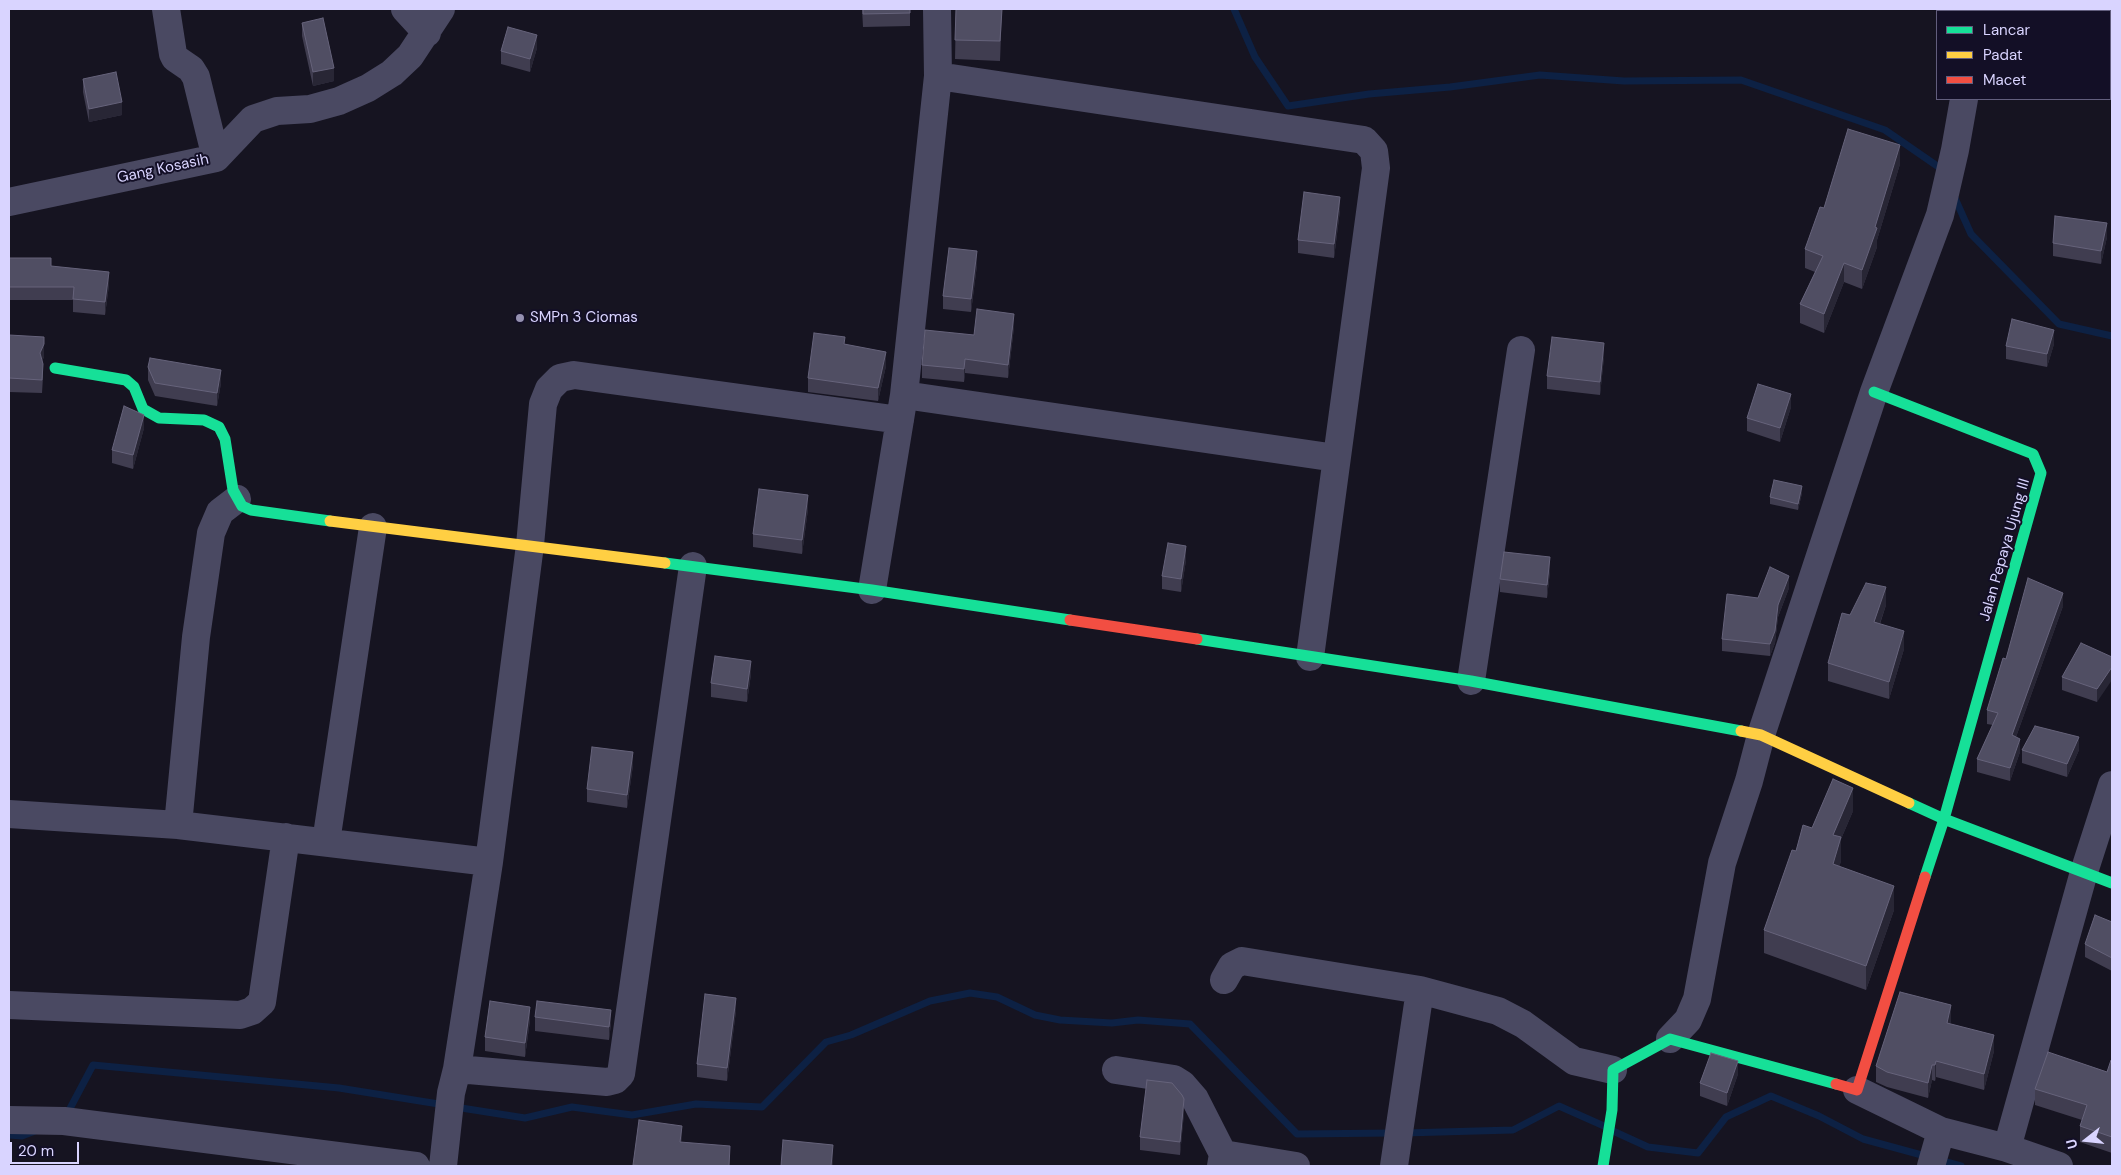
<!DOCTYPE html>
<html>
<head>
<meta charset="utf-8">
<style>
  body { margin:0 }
  #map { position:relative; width:2121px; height:1175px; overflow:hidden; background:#161421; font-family:"DM Sans",sans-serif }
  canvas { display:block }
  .frame { position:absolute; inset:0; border:10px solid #d9d4ff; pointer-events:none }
  .legend { position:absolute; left:1936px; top:10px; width:175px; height:90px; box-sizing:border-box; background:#130f26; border:1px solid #625e7d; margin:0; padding:6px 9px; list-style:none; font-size:15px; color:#d9d4ff }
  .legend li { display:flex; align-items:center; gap:10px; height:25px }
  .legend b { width:25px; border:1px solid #625e7d }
  .north { position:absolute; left:2061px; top:1115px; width:50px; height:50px; -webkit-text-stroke:4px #130f26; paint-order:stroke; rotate:254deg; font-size:14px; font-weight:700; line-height:20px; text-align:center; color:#d9d4ff }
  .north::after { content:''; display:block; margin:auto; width:18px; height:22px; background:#d9d4ff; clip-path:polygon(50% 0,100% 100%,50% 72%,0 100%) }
  .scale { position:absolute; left:10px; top:1142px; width:69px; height:22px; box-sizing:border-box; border:2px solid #d9d4ff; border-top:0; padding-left:6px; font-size:15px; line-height:18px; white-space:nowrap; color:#d9d4ff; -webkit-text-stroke:4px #130f26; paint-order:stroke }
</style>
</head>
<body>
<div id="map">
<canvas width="2121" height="1175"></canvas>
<div class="frame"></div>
<ul class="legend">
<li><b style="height:6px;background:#16e098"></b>Lancar</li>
<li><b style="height:6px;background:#ffcf43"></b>Padat</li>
<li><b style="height:6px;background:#f24e42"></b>Macet</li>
</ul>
<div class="north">U</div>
<div class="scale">20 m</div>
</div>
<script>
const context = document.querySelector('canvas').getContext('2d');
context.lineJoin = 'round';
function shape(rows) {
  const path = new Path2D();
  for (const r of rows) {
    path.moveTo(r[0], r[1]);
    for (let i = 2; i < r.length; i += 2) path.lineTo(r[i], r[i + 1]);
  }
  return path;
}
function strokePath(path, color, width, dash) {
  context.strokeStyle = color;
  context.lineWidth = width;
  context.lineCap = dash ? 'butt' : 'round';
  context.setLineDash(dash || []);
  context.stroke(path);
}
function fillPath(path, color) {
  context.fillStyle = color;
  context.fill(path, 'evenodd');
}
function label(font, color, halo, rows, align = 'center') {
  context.font = font + ' "DM Sans",sans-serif';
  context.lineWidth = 4;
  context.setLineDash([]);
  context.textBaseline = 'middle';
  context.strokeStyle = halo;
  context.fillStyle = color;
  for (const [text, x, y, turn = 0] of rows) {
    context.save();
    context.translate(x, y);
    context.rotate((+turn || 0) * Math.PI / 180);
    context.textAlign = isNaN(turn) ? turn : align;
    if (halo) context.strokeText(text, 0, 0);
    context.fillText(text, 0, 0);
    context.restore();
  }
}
strokePath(shape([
  [1234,9,1255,57,1288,106,1369,94,1450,87,1540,75,1624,81,1741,80,1885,130,1943,170],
  [1954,196,1971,234,2059,324,2112,336],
  [455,1107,525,1118,572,1107,632,1115,696,1104,762,1107,826,1042,851,1035,930,1001,970,993,997,997,1035,1015,1060,1020,1112,1023,1138,1020,1190,1024,1297,1134,1394,1133],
  [66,1116,93,1065,339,1088,445,1105],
  [1613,1131,1648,1147,1698,1153,1726,1117,1771,1096,1819,1116,1863,1139,1929,1157],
  [1404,1133,1513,1130,1559,1106,1604,1126],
  [9,1135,22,1136,35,1131],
  [1939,1160,1961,1166]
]), '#0d2144', 7);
strokePath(shape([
  [166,9,173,54,175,58,191,69,196,77,216,158],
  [405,9,427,33],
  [2012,9,2026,11],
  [1980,11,1980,9],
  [2110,24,2112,24],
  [938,76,1364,140,1374,151,1376,168,1310,657],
  [9,202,216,158,253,119,277,111,310,109,339,101,368,88,392,73,410,56,441,9],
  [904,395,1336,458],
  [872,590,904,395,938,76,937,9],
  [1471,681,1521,350],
  [9,814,178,825,489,862],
  [178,825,196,637,211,533,220,512,237,499],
  [326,842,373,527],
  [1224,980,1232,966,1242,961,1420,990],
  [9,1005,240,1015,252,1011,262,1002,286,837],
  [1670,1039,1688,1020,1697,999,1722,863,1749,781,1761,735,1874,392,1940,215,1955,150,1964,99],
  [457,1069,607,1082,615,1080,621,1074,693,566],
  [1116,1070,1174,1079,1182,1084,1195,1099,1223,1154],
  [1857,1090,1941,1131,2007,1148,2059,1166],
  [9,1120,64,1121,416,1166],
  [2007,1148,2084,872,2112,785],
  [443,1166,451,1093,457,1069,489,862,530,545,543,404,549,389,560,378,574,375,900,420],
  [1221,1166,1223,1154,1296,1166],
  [1394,1166,1420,990,1498,1011,1523,1024,1574,1061,1613,1070],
  [1931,1166,1941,1131]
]), '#4a4962', 28);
strokePath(shape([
  [55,368,126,380,134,387,143,409,159,418,204,420,219,427,225,439,233,490,242,506,251,510,330,521],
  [1874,392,2033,454,2041,473,1944,819,1925,877],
  [665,563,872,590,1070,620],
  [1197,639,1471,681,1741,731],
  [1909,803,1944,819,2112,883],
  [1603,1166,1612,1110,1613,1070,1670,1039,1836,1084]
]), '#16e098', 11);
strokePath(shape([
  [330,521,665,563],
  [1741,731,1761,735,1909,803]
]), '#ffcf43', 11);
strokePath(shape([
  [1070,620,1197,639],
  [1836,1084,1857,1090,1925,877]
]), '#f24e42', 11);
fillPath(shape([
  [862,9,910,9,910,26,863,27],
  [956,9,1002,9,1000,61,955,59],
  [302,23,334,81,313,86,302,36],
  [537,48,530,72,501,64,501,51],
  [83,79,122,115,89,122,83,92],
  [1900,164,1877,240,1877,247,1862,289,1844,282,1824,333,1800,323,1800,304,1815,272,1805,268,1805,249,1824,208],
  [1340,210,1334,258,1298,253,1298,240],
  [2107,237,2101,264,2053,256,2053,243],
  [9,258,51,266,109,285,105,315,73,312,73,300,9,300],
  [977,265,971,312,943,309,943,296],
  [1014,327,1008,378,965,373,964,382,922,378,922,365,974,335],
  [9,335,44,357,42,361,43,377,42,393,9,392],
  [845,344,886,366,878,401,808,392,808,378],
  [2054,344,2047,367,2006,359,2006,346],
  [1604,357,1600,395,1547,389,1547,376],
  [148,367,221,383,217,406,155,396,148,380],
  [1791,407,1780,442,1747,431,1747,418],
  [144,428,133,469,112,463,112,450],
  [1802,493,1798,510,1770,504,1770,497],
  [808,509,802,554,753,547,753,534],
  [1186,560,1181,592,1162,589,1162,576],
  [1550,571,1547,598,1500,592,1500,579],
  [1789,588,1778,617,1775,643,1770,656,1722,651,1722,639,1758,598],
  [1886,605,1880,624,1904,649,1889,699,1828,681,1828,663,1850,615],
  [2063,606,2016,737,2020,752,2010,781,1977,772,1977,759,1993,725,1987,724,1987,710,2006,659],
  [2112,657,2097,702,2062,690,2062,677],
  [751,674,747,702,711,697,711,683],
  [2022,750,2079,750,2067,777,2022,763],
  [633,765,627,808,587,802,587,789],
  [1853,811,1841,839,1841,861,1839,867,1894,910,1866,990,1764,953,1764,930,1796,851,1812,828],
  [2112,922,2112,971,2085,957,2085,944],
  [736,1011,727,1081,697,1077,697,1064],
  [535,1017,611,1023,609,1040,535,1031],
  [530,1020,525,1057,485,1051,485,1037],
  [1951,1020,1950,1024,1994,1051,1984,1090,1936,1077,1935,1081,1932,1080,1928,1098,1887,1087,1876,1082,1876,1066],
  [2112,1060,2112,1153,2080,1142,2080,1126,2082,1120,2035,1105,2035,1089,2107,1072],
  [1738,1074,1727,1106,1700,1096,1700,1083],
  [1184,1113,1180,1155,1140,1150,1140,1137]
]), '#403d50');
fillPath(shape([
  [537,35,537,48,530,72,530,59],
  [334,68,334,81,313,86,313,72],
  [122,102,122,115,89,122,89,109],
  [1900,145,1900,164,1877,240,1877,247,1862,289,1862,270],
  [1340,197,1340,210,1334,258,1334,244],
  [2107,223,2107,237,2101,264,2101,251],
  [977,251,977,265,971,312,971,299],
  [1844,263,1844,282,1824,333,1824,314],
  [109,272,109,285,105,315,105,302],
  [1014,314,1014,327,1008,378,1008,365],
  [2054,330,2054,344,2047,367,2047,354],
  [44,337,44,357,40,366,40,353],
  [1604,343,1604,357,1600,395,1600,382],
  [886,352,886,366,878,401,878,388],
  [965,359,965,373,964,382,964,369],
  [221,370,221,383,217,406,217,393],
  [1791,394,1791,407,1780,442,1780,428],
  [144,415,144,428,133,469,133,455],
  [1802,486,1802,493,1798,510,1798,504],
  [808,495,808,509,802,554,802,540],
  [1186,546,1186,560,1181,592,1181,579],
  [1550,557,1550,571,1547,598,1547,585],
  [1789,576,1789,588,1778,617,1775,643,1770,656,1770,644,1778,605],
  [1886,587,1886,605,1874,640,1874,622],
  [2063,593,2063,606,2012,748,2012,735],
  [1904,631,1904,649,1889,699,1889,682],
  [751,661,751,674,747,702,747,689],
  [2112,667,2112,680,2097,702,2097,689],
  [2079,737,2079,750,2067,777,2067,764],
  [2020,739,2020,752,2010,781,2010,768],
  [633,752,633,765,627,808,627,795],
  [1853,788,1853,811,1841,839,1841,861,1833,888,1833,835],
  [1894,886,1894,910,1866,990,1866,966],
  [736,998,736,1011,727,1081,727,1068],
  [1951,1005,1951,1020,1947,1038,1947,1023],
  [530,1007,530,1020,525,1057,525,1043],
  [611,1010,611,1023,609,1040,609,1027],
  [1994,1035,1994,1051,1984,1090,1984,1074],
  [1738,1061,1738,1074,1727,1106,1727,1093],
  [1936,1061,1936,1077,1935,1081,1935,1065],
  [1932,1065,1932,1080,1928,1098,1928,1083],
  [1184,1099,1184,1113,1180,1155,1180,1142],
  [682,1126,682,1139,680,1155,680,1142],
  [833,1145,833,1166,831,1166]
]), '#282635');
const building = shape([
  [863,9,910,9,910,13,863,14,863,9],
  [956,9,1002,9,1000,41,955,40,956,9],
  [323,18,334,68,313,72,302,23,323,18],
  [508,27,537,35,530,59,501,51,508,27],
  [116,72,122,102,89,109,83,79,116,72],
  [1848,129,1900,145,1875,227,1877,228,1862,270,1844,263,1824,314,1800,304,1823,256,1805,249,1820,207,1824,208,1848,129],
  [1304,192,1340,197,1334,244,1298,240,1304,192],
  [2055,216,2107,223,2101,251,2053,243,2055,216],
  [949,248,977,251,971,299,943,296,949,248],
  [9,258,51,258,51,266,109,272,105,302,73,299,74,287,9,287,9,258],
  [977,309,1014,314,1008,365,965,359,964,369,922,365,925,330,974,335,977,309],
  [2012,319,2054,330,2047,354,2006,346,2012,319],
  [814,333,845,337,844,344,886,352,878,388,808,378,814,333],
  [9,335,44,337,44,344,40,353,43,364,42,380,9,378,9,335],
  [1552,337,1604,343,1600,382,1547,376,1552,337],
  [150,358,221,370,217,393,155,383,148,367,150,358],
  [1758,384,1791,394,1780,428,1747,418,1758,384],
  [124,406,144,415,133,455,112,450,124,406],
  [1774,480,1802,486,1798,504,1770,497,1774,480],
  [759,489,808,495,802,540,753,534,759,489],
  [1168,543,1186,546,1181,579,1162,576,1168,543],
  [1504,552,1550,557,1547,585,1500,579,1504,552],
  [1770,567,1789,576,1778,605,1775,631,1770,644,1722,639,1727,594,1758,598,1770,567],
  [2028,578,2063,593,2012,735,2020,739,2010,768,1977,759,1998,713,1987,710,2003,658,2006,659,2028,578],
  [1866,583,1886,587,1874,622,1904,631,1889,682,1828,663,1842,613,1850,615,1866,583],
  [2081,643,2112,657,2112,667,2097,689,2062,677,2081,643],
  [715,656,751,661,747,689,711,683,715,656],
  [2035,726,2079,737,2067,764,2022,750,2035,726],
  [592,747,633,752,627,795,587,789,592,747],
  [1833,779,1853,788,1833,835,1841,837,1833,864,1894,886,1866,966,1764,930,1792,850,1796,851,1803,825,1812,828,1833,779],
  [2095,915,2112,922,2112,958,2085,944,2095,915],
  [1900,992,1951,1005,1947,1023,1994,1035,1984,1074,1936,1061,1935,1065,1932,1065,1928,1083,1887,1072,1876,1066,1900,992],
  [705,994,736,998,727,1068,697,1064,705,994],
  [490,1001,530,1007,525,1043,485,1037,490,1001],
  [537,1001,611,1010,609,1027,535,1017,537,1001],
  [2048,1052,2107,1072,2111,1060,2112,1060,2112,1137,2080,1126,2087,1105,2035,1089,2048,1052],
  [1711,1053,1738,1061,1727,1093,1700,1083,1711,1053],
  [1147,1080,1172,1083,1182,1095,1184,1099,1180,1142,1140,1137,1147,1080],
  [639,1120,682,1126,680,1142,730,1146,729,1166,646,1166,633,1165,639,1120],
  [783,1140,833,1145,831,1166,781,1166,783,1140]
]);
fillPath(building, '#504e63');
strokePath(building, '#66637b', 1);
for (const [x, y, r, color] of [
  [520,318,5,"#9591b1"]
]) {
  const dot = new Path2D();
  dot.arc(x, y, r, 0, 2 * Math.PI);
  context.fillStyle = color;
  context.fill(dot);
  strokePath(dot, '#130f26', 2);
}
label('15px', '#d9d4ff', '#130f26', [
  ["Gang Kosasih",163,169,-12],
  ["Jalan Pepaya Ujung III",2005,550,-74]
]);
label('15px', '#d9d4ff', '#130f26', [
  ["SMPn 3 Ciomas",530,318]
], 'left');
</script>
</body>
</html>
